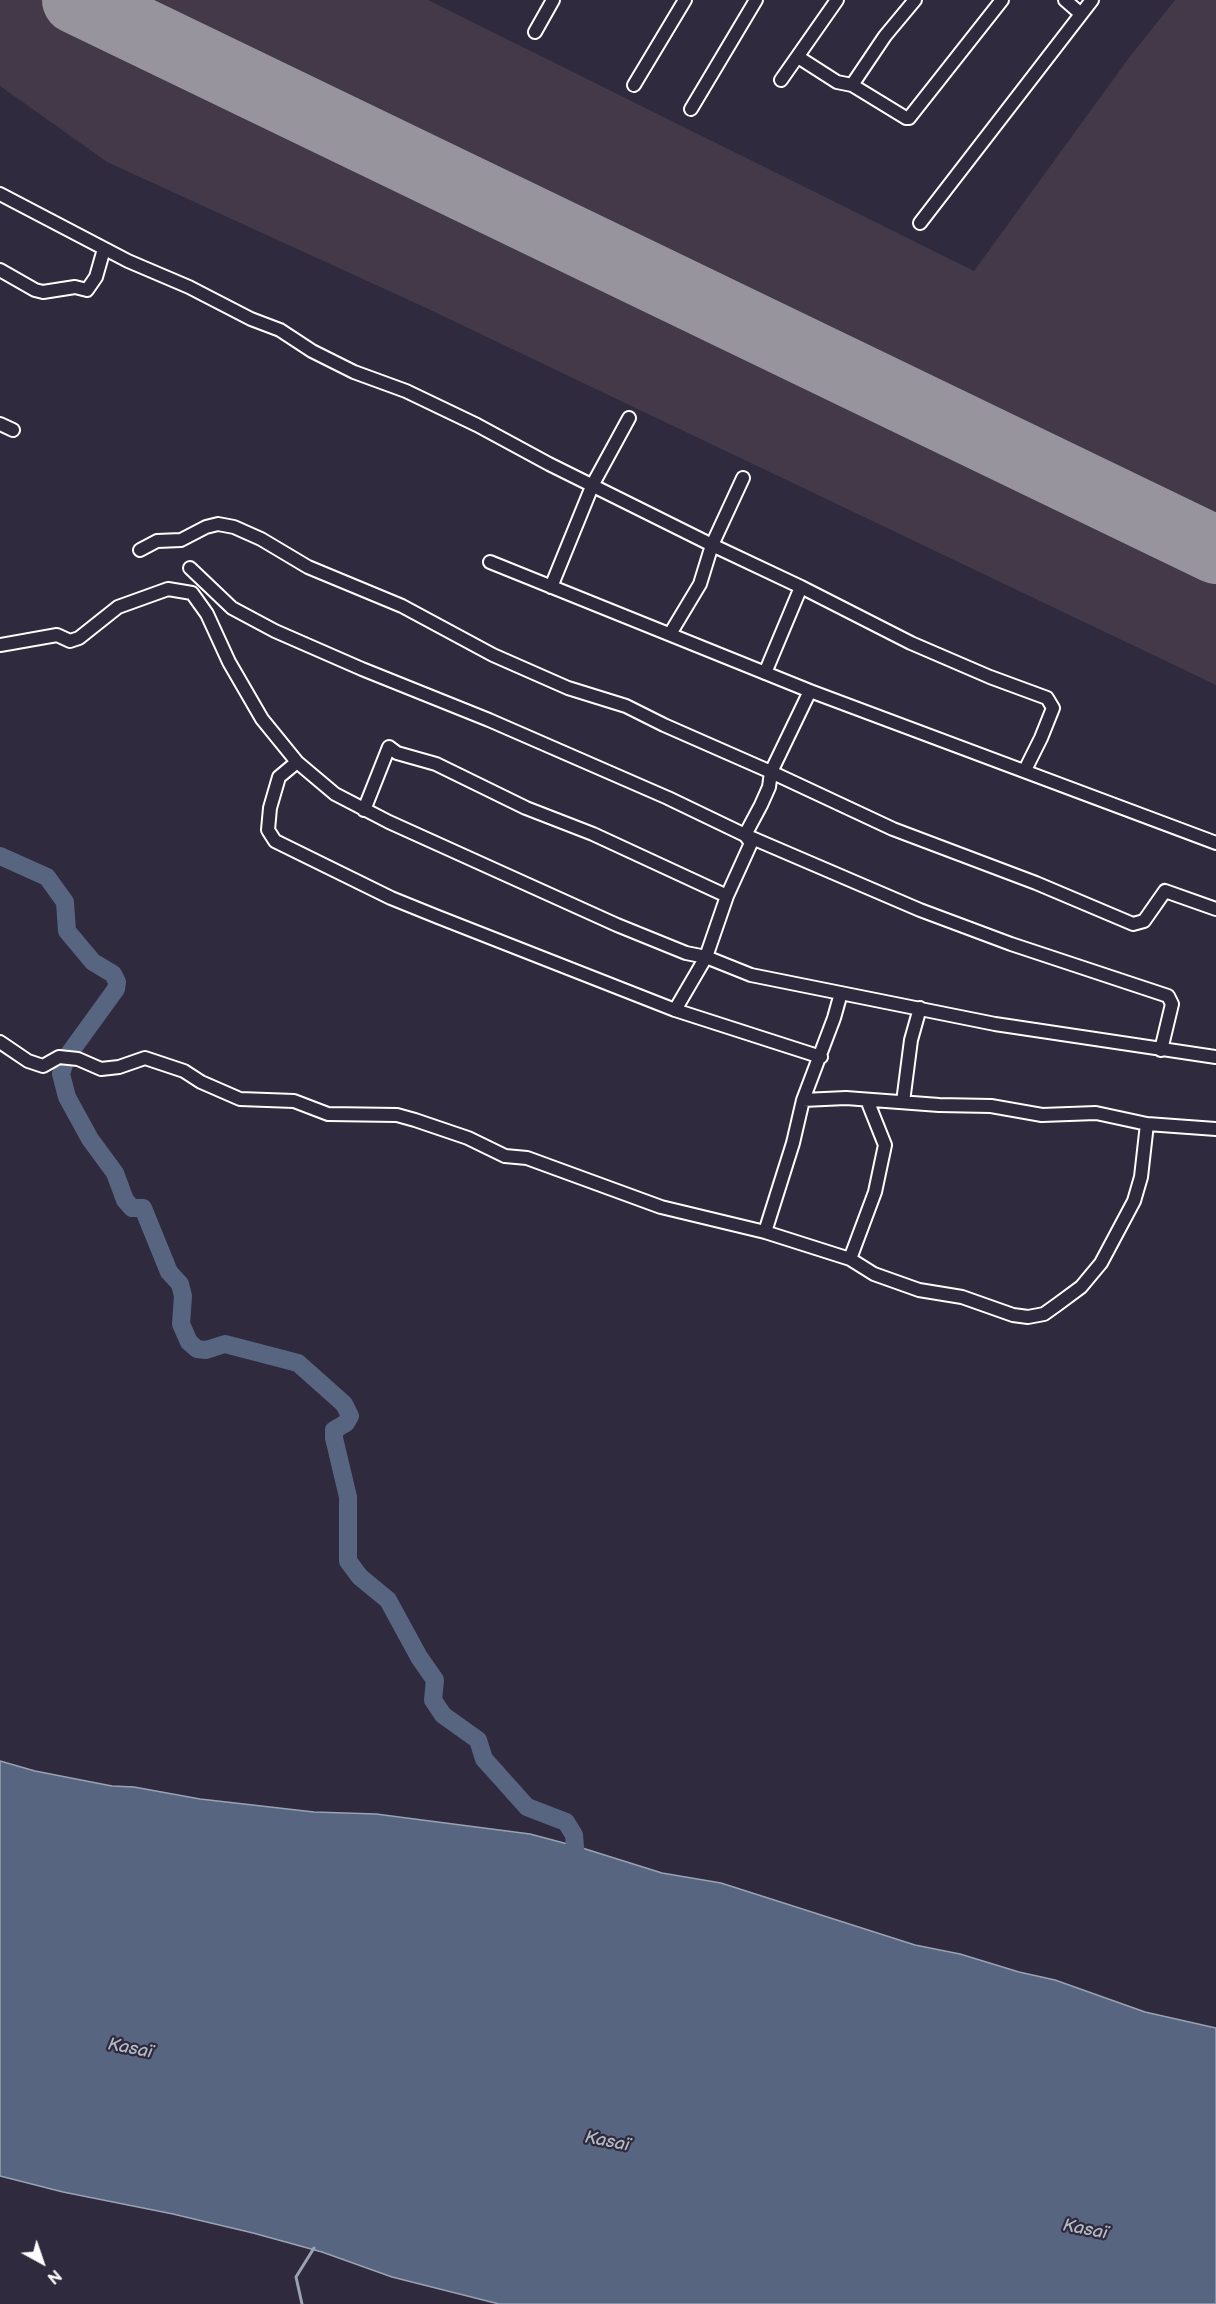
<!DOCTYPE html>
<html>
<head>
<meta charset="utf-8">
<style>
  body { margin:0 }
  #map { position:relative; width:1216px; height:2304px; overflow:hidden; background:#2f2a3d; font-family:"Balsamiq Sans",sans-serif }
  canvas { display:block }
  .north { position:absolute; left:12px; top:2232px; width:60px; height:60px; -webkit-text-stroke:4px #2f2a3d; paint-order:stroke; rotate:140deg; font-size:16px; font-weight:700; line-height:24px; text-align:center; color:#fff }
  .north::after { content:''; display:block; margin:auto; width:21px; height:27px; background:#fff; clip-path:polygon(50% 0,100% 100%,50% 72%,0 100%) }
</style>
</head>
<body>
<div id="map">
<canvas width="1216" height="2304"></canvas>
<div class="north">N</div>
</div>
<script>
const context = document.querySelector('canvas').getContext('2d');
context.lineJoin = 'round';
function fillPath(path, color) {
  context.fillStyle = color;
  context.fill(path, 'evenodd');
}
function shape(rows) {
  const path = new Path2D();
  for (const r of rows) {
    path.moveTo(r[0], r[1]);
    for (let i = 2; i < r.length; i += 2) path.lineTo(r[i], r[i + 1]);
  }
  return path;
}
function strokePath(path, color, width, dash) {
  context.strokeStyle = color;
  context.lineWidth = width;
  context.lineCap = dash ? 'butt' : 'round';
  context.setLineDash(dash || []);
  context.stroke(path);
}
function label(font, color, halo, rows, align = 'center') {
  context.font = font + ' "Balsamiq Sans",sans-serif';
  context.lineWidth = 4.5;
  context.setLineDash([]);
  context.textBaseline = 'middle';
  context.strokeStyle = halo;
  context.fillStyle = color;
  for (const [text, x, y, turn = 0] of rows) {
    context.save();
    context.translate(x, y);
    context.rotate((+turn || 0) * Math.PI / 180);
    context.textAlign = isNaN(turn) ? turn : align;
    if (halo) context.strokeText(text, 0, 0);
    context.fillText(text, 0, 0);
    context.restore();
  }
}
fillPath(shape([
  [0,0,428,0,974,271,1131,55,1175,0,1216,0,1216,685,424,307,107,162,0,86]
]), '#433948');
const water = shape([
  [0,1761,35,1771,112,1786,134,1787,200,1799,314,1812,376,1814,530,1834,579,1847,662,1873,721,1883,915,1945,960,1954,1019,1972,1055,1980,1145,2012,1216,2028,1216,2304,499,2304,392,2277,322,2252,253,2233,173,2214,63,2192,0,2176,0,1761]
]);
fillPath(water, '#576581');
strokePath(water, '#9aa3b3', 1.5);
strokePath(shape([
  [302,2304,296,2277,314,2248]
]), '#9aa3b3', 3);
strokePath(shape([
  [0,856,47,877,65,902,67,931,93,962,113,974,117,982,116,989,66,1058,61,1074,67,1097,90,1139,115,1173,125,1200,132,1208,143,1208,169,1272,180,1284,183,1296,181,1324,189,1342,197,1349,206,1350,225,1344,298,1363,344,1404,350,1416,346,1423,334,1430,334,1438,348,1497,348,1561,360,1577,388,1600,419,1657,435,1680,433,1700,443,1715,478,1740,484,1759,527,1807,566,1822,574,1835,577,1871]
]), '#576581', 18);
strokePath(shape([
  [76,0,1216,550]
]), '#97949e', 68);
const minor = shape([
  [1065,0,1081,14],
  [535,32,553,0],
  [798,57,837,82,852,85,885,36,915,0],
  [781,80,837,0],
  [634,85,685,0],
  [852,85,906,118,909,118,1002,0],
  [691,109,756,0],
  [0,194,128,261,189,287,251,319,280,330,312,351,354,372,406,391,477,425,549,464,712,545,801,587,911,643,990,677,1047,698,1053,708,1041,738,1025,770],
  [920,223,1092,0],
  [0,270,35,290,43,292,75,287,87,290,96,277,104,249],
  [0,424,13,430],
  [140,550,157,541,181,540,206,527,218,524,234,527,261,539,308,567,402,606,493,655,568,688,626,706,664,725,771,772,893,829,1036,883,1133,924,1144,921,1165,891,1216,909],
  [490,562,810,691,1216,843],
  [190,568,232,608,275,631,362,669,489,720,668,798,745,835,920,910,1011,944,1168,996,1172,1004,1161,1050],
  [551,587,593,484,629,418],
  [670,634,700,584,712,545,743,478],
  [0,645,57,635,70,641,79,638,118,607,168,589,192,593,207,614,229,662,262,719,297,762,335,794,389,822,617,925,686,953,706,957,751,975,995,1024,1216,1057],
  [765,673,801,587],
  [297,762,279,777,270,808,268,830,275,841,391,898,438,917,675,1010,821,1057],
  [364,810,389,747,397,753,436,764,526,808,593,834,727,896],
  [675,1010,706,957,727,896,751,843,745,835,761,805,769,787,771,772,810,691],
  [0,1042,28,1061,43,1066,59,1057,78,1059,101,1069,119,1067,145,1058,184,1071,201,1082,240,1099,294,1101,328,1114,397,1115,415,1120,468,1138,505,1156,527,1158,661,1207,765,1232,850,1259,874,1274,919,1290,962,1297,1013,1315,1028,1317,1044,1314,1058,1304,1081,1287,1101,1263,1134,1201,1141,1177,1147,1124],
  [803,1100,846,1098,939,1105,991,1106,1042,1115,1096,1113,1147,1124,1216,1129],
  [903,1102,911,1040,920,1008],
  [765,1232,793,1143,803,1100,834,1018,841,993],
  [850,1259,875,1192,885,1145,867,1100]
]);
strokePath(minor, '#fff', 16);
strokePath(minor, '#2f2a3d', 12);
label('italic 18px', '#b3bac6', '#2f2a3d', [
  ["Kasaï",130,2049,11],
  ["Kasaï",607,2142,11],
  ["Kasaï",1085,2230,11]
]);
</script>
</body>
</html>
